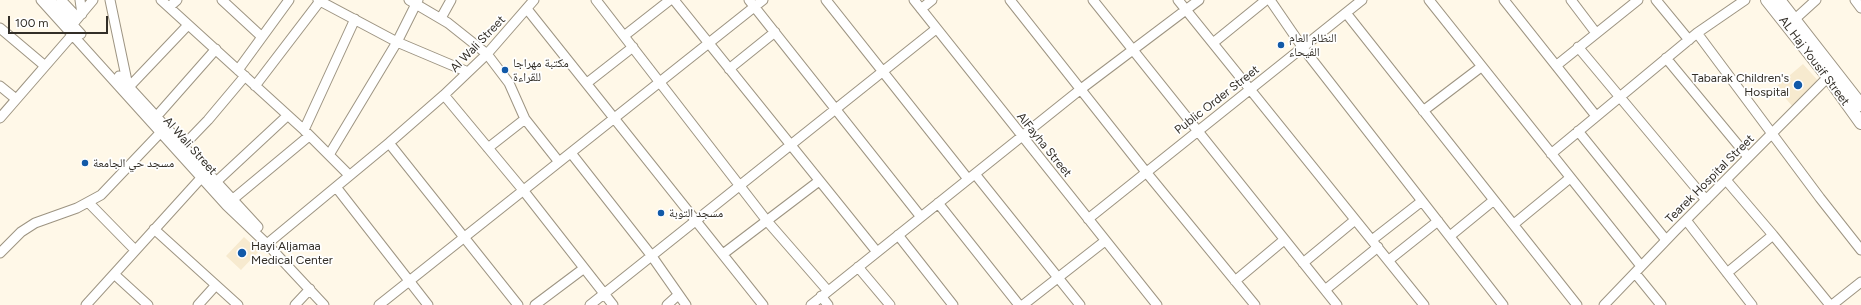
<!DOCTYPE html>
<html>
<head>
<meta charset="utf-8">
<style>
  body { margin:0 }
  #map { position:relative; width:1861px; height:305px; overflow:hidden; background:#fff8e8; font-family:Figtree,sans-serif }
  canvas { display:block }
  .scale { position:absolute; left:8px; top:16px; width:100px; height:18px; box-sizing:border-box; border:2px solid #322e27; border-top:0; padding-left:5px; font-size:12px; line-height:14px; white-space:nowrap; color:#322e27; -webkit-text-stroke:3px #fff; paint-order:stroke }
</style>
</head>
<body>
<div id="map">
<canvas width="1861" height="305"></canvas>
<div class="scale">100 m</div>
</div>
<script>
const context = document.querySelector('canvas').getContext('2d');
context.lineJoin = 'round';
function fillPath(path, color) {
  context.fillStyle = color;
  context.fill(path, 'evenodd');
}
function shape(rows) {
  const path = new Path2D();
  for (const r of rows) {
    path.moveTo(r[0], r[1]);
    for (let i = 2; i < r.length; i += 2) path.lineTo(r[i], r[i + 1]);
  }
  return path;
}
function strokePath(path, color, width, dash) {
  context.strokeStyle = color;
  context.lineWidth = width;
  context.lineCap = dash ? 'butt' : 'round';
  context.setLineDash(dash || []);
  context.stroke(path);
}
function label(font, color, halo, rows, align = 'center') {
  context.font = font + ' Figtree,"Noto Naskh Arabic",sans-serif';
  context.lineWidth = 3.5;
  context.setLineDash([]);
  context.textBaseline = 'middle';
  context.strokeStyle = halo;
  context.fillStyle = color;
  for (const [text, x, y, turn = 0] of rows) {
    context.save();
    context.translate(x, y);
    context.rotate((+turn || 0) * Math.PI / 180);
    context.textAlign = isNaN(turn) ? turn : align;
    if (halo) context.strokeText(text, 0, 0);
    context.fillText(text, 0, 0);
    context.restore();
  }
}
fillPath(shape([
  [1803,64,1821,84,1793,107,1776,87],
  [244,237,259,251,241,270,226,256]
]), '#f7eacf');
const minor = shape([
  [41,0,227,206,267,244,324,305],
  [50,0,81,34],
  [61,0,78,18],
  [80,0,82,14],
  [110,0,128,86],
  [161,0,304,130,349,175],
  [222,0,262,37],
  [318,0,397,42,468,72],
  [409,0,448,23,487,54,509,83,525,119,559,162],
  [596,0,767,221,828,291],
  [674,0,877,252],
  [749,0,921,217],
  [826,0,968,179],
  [914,0,1157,305],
  [1010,0,1146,172,1255,305],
  [1093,0,1337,305],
  [1178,0,1424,305],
  [1270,0,1303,48,1503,305],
  [1429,0,1641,266],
  [1504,0,1596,116],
  [1571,0,1596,33],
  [1656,0,1689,40],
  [1855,0,1861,8],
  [169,7,177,0],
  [527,9,763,305],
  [921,9,932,0],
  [1346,13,1577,305],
  [441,18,451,0],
  [1795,19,1816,0],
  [72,25,93,0],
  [0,28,45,66],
  [1697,33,1820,198,1861,250],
  [624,36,670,0],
  [1213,43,1266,0],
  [1578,47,1706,200],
  [1666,58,1748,157],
  [1557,65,1638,0],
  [729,69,775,32],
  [238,70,289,0],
  [119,76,258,227],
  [587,83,633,47],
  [0,86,16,99],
  [255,86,320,1],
  [129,87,188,25],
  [444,95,523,190,613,305],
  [1423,111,1481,67],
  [156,117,216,49],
  [0,118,73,34],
  [304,130,355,19],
  [1578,131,1666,240],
  [389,143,518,305],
  [183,146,208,120,245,76],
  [488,148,525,119],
  [571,153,651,255,686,305],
  [1551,154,1697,33,1745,0],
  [329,155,397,42,418,0],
  [975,174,1080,305],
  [1726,180,1773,235,1830,305],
  [216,182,287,116],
  [336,187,428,305],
  [232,200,309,136],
  [88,202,135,250],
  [938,203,1019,305],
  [1088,219,1362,0],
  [1686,220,1752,305],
  [1514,224,1570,178],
  [154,229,238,305],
  [898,235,953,305],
  [1450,236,1494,200],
  [1372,240,1422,201],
  [267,244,389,143,444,95,487,54,534,0],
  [0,253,21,232,35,223,77,208,101,195,161,132],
  [723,254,819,181],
  [1389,260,1438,221],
  [1303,263,1355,220],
  [858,267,890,305],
  [1635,273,1661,305],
  [1727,273,1773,235],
  [114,274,148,305],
  [1235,281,1284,240],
  [1325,290,1378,247],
  [821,296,828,305],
  [86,305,202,177],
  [198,305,216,285],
  [295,305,310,289],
  [379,305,763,0],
  [535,305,583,269],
  [590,305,936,29],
  [667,305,678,295],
  [811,305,1081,89,1199,0],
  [1023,305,1105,241],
  [1604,305,1675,231,1832,73],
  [1832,305,1861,282]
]);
const major = shape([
  [1767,0,1828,77,1861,123],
  [1779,0,1861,105]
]);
strokePath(minor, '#9d9482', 11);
strokePath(major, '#9d9482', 14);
strokePath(minor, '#fff', 9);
strokePath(major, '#fff', 12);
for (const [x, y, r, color] of [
  [1281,45,4,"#1159a8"],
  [505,70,4,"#1159a8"],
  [1798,85,5,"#1159a8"],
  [85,163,4,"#1159a8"],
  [661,213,4,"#1159a8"],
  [242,253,5,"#1159a8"]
]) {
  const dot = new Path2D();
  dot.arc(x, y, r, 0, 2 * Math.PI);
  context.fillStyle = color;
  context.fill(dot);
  strokePath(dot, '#fff', 1.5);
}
label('12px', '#322e27', '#fff', [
  ["النظام العام",1289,38],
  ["الفيحاء",1289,52],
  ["مكتبة مهراجا",513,63],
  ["للقراءة",513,77],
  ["Tabarak Children's",1789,78,"right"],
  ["Hospital",1789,92,"right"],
  ["مسجد حي الجامعة",93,163],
  ["مسجد التوبة",669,213],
  ["Hayi Aljamaa",251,246],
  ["Medical Center",251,260]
], 'left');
label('12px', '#322e27', '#fff', [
  ["Al Wali Street",478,44,-46],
  ["AL Haj Yousif Street",1814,61,53],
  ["Public Order Street",1217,100,-38],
  ["AlFayha Street",1044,145,51],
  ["Al Wali Street",190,146,48],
  ["Tearek Hospital Street",1710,179,-45]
]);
</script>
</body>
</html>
